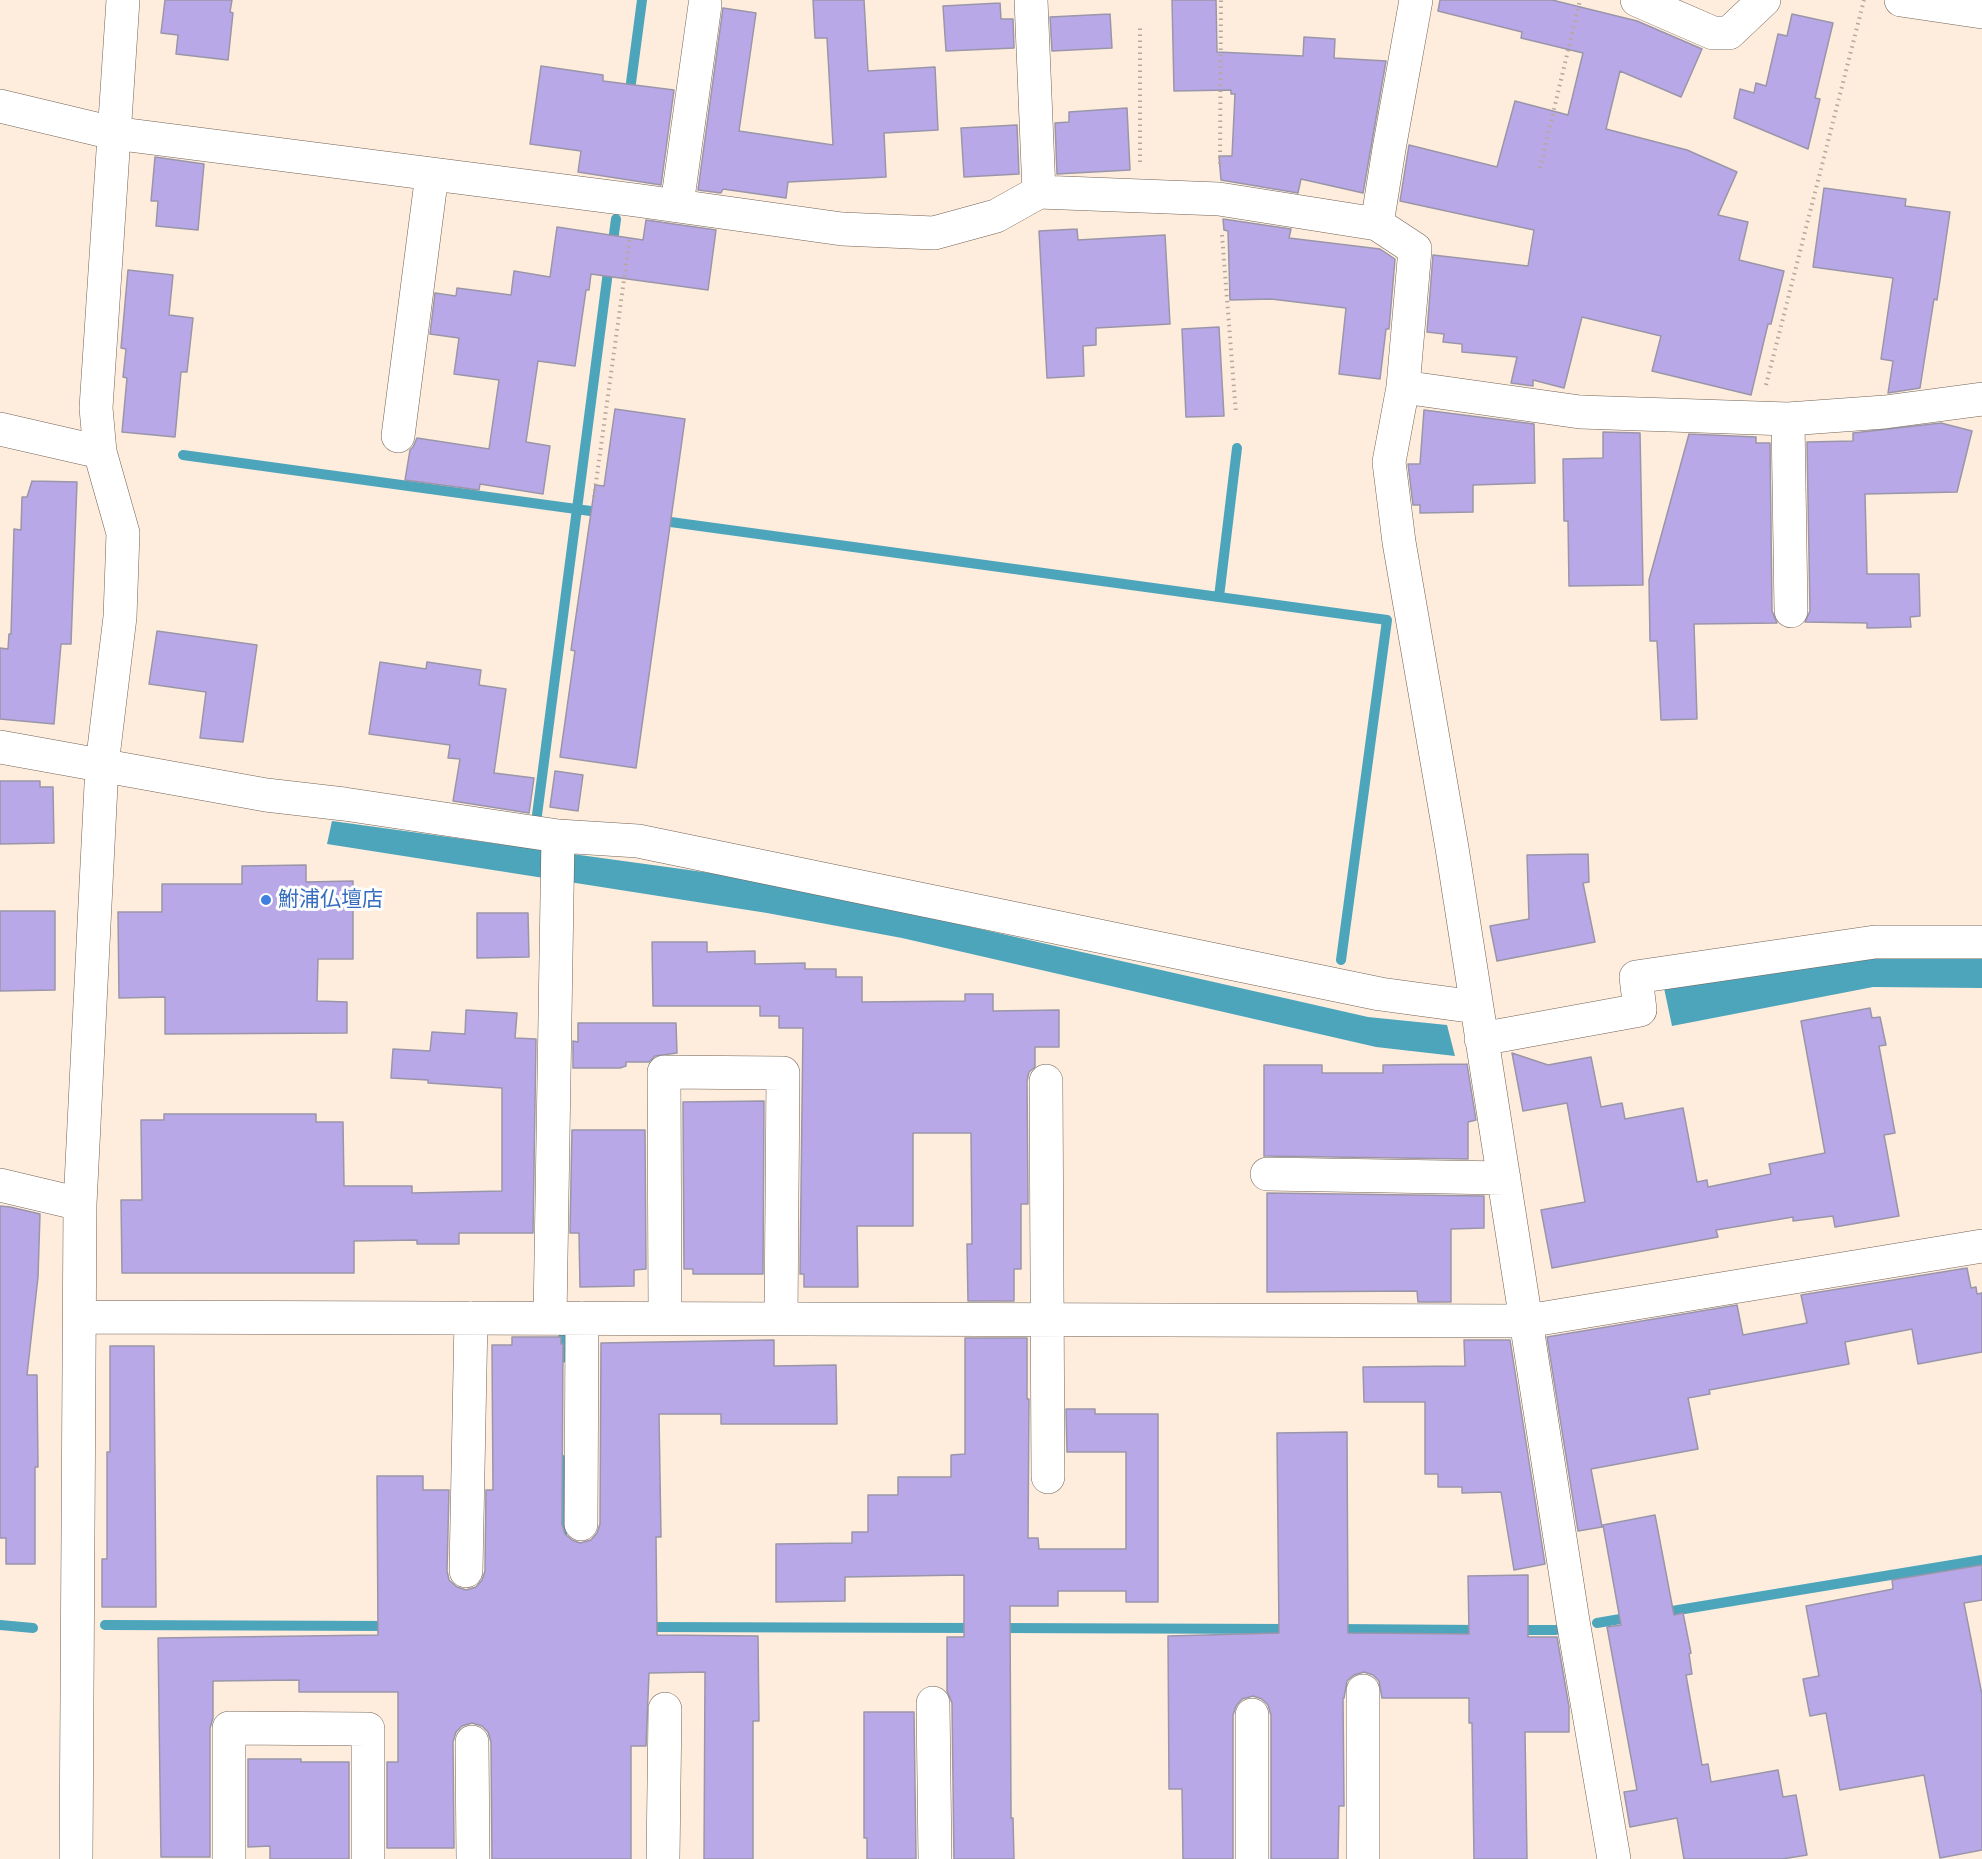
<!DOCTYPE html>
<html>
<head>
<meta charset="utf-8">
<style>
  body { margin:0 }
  canvas { display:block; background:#feecdd }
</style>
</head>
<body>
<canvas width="1982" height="1859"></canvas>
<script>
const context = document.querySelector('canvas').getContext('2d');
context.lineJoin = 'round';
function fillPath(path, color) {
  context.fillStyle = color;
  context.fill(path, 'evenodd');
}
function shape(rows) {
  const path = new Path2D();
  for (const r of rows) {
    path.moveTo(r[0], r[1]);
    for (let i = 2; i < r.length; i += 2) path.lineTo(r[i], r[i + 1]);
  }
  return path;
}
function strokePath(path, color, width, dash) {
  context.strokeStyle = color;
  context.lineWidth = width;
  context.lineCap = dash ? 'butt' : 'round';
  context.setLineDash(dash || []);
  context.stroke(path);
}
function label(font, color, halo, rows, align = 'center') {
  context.font = font + ' Quicksand,"Noto Sans JP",sans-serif';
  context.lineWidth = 6;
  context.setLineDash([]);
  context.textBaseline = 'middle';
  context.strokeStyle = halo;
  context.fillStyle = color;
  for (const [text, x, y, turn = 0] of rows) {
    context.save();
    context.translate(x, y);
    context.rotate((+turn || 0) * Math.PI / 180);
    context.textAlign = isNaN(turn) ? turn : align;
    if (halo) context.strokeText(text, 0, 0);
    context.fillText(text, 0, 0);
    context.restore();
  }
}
fillPath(shape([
  [332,821,769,881,1368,1017,1447,1025,1455,1056,1376,1047,902,938,767,913,327,844],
  [1877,956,1982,956,1982,988,1873,987,1672,1026,1664,988]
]), '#4da5bc');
strokePath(shape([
  [629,98,642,0],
  [612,249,616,219],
  [183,455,605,513],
  [656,520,1387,620,1341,960],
  [1219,597,1237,448],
  [537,815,609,264],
  [562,1358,563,1338],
  [562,1538,562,1460],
  [1660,1613,1982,1560],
  [1597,1623,1632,1617],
  [0,1625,33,1628],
  [105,1625,392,1626],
  [645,1627,977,1628],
  [996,1628,1292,1629],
  [1335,1629,1481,1630],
  [1515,1630,1556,1630]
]), '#4da5bc', 10);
const building = shape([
  [165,0,232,0,230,12,233,13,228,60,176,54,178,35,161,33,165,0],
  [813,0,864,0,868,71,935,67,938,130,884,133,886,177,788,182,786,198,723,189,721,193,698,190,723,8,756,13,739,131,833,145,827,38,815,38,813,0],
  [1172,0,1216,0,1217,52,1303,56,1304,37,1335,39,1334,58,1386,61,1363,193,1301,179,1298,193,1221,180,1219,156,1232,156,1235,94,1231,94,1231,90,1174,91,1172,0],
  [1440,0,1552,0,1637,21,1702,49,1681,97,1620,71,1606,129,1687,150,1737,172,1718,215,1748,222,1739,260,1784,271,1771,324,1768,324,1751,395,1652,371,1661,336,1582,317,1564,388,1533,380,1533,386,1511,383,1517,357,1462,352,1462,344,1443,342,1444,334,1427,332,1433,255,1528,266,1534,230,1400,201,1409,145,1497,167,1515,101,1568,115,1583,53,1521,38,1522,32,1438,11,1440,0],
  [1000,3,1001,19,1013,19,1014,48,946,51,943,6,1000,3],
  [1110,14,1112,48,1052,51,1050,17,1110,14],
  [1792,14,1833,23,1815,98,1820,99,1808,149,1734,118,1740,89,1754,93,1756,83,1766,86,1778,34,1787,36,1792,14],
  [541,66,603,75,603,81,674,90,661,185,578,172,581,151,530,144,541,66],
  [1127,108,1130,170,1057,174,1055,123,1069,122,1069,112,1127,108],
  [1017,125,1019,174,964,177,961,128,1017,125],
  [155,157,204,164,198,230,156,226,158,201,151,201,155,157],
  [1824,188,1906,199,1905,206,1950,212,1937,300,1934,299,1920,388,1888,393,1893,361,1881,359,1893,278,1813,267,1824,188],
  [1223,219,1291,229,1289,238,1380,249,1395,259,1389,329,1386,329,1380,379,1339,374,1346,308,1271,299,1230,300,1228,231,1224,230,1223,219],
  [646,220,716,230,708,290,591,274,589,290,586,290,575,366,538,361,526,442,550,446,543,494,480,484,479,490,405,480,410,450,413,447,417,438,489,449,499,380,454,374,459,338,430,334,435,293,456,296,457,288,511,295,514,271,550,277,557,227,643,240,646,220],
  [1077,229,1078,240,1165,235,1170,324,1096,328,1096,345,1083,346,1084,376,1047,378,1039,231,1077,229],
  [128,270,173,275,169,315,193,318,187,372,181,372,175,437,122,432,127,378,123,377,126,349,121,348,128,270],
  [1219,327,1224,416,1186,417,1182,329,1219,327],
  [615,409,685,419,636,768,560,757,575,651,571,650,595,485,604,486,615,409],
  [1424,410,1534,424,1535,483,1473,485,1473,512,1420,513,1420,505,1413,505,1408,464,1420,464,1424,410],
  [1941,423,1972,431,1957,492,1865,494,1867,574,1919,574,1920,616,1910,617,1911,627,1867,628,1867,623,1805,622,1810,611,1807,442,1853,441,1853,433,1941,423],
  [1603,432,1640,433,1643,585,1569,586,1568,521,1564,521,1563,459,1603,458,1603,432],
  [1689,434,1756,437,1756,443,1770,443,1772,611,1777,623,1694,624,1697,719,1661,720,1657,641,1650,641,1649,580,1689,434],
  [32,481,77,482,71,644,61,644,54,724,0,719,0,648,8,649,9,634,11,634,14,529,21,530,22,497,27,497,32,481],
  [157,631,257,645,243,742,200,738,206,692,149,684,157,631],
  [380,662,426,669,427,662,481,670,479,685,506,689,494,773,534,778,529,813,453,801,460,759,448,758,450,745,369,734,380,662],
  [555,771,583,775,578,811,550,807,555,771],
  [0,781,40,781,40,787,53,787,54,843,0,844,0,781],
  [1588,854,1589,882,1583,883,1595,942,1497,961,1490,926,1529,919,1527,855,1588,854],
  [306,865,306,882,353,881,353,959,318,959,317,1001,347,1002,347,1033,165,1034,165,997,119,998,118,912,162,912,162,884,242,884,242,866,306,865],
  [0,911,55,911,55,990,0,991,0,911],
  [477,913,528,913,529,957,477,958,477,913],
  [652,942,707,942,707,952,755,951,755,964,805,963,805,969,836,969,836,977,862,977,862,1002,965,1001,965,994,993,994,993,1011,1059,1010,1059,1047,1035,1047,1035,1067,1029,1072,1027,1081,1028,1204,1021,1204,1021,1269,1014,1269,1014,1301,968,1301,967,1244,972,1244,971,1133,913,1133,913,1226,857,1226,858,1287,804,1287,804,1274,800,1274,803,1028,779,1028,779,1016,760,1016,760,1006,653,1006,652,942],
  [1870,1008,1872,1018,1880,1017,1886,1045,1879,1046,1895,1133,1884,1135,1899,1216,1835,1227,1833,1216,1793,1221,1793,1217,1716,1230,1718,1237,1552,1268,1541,1210,1585,1202,1567,1103,1523,1111,1512,1053,1548,1065,1591,1057,1601,1107,1622,1103,1625,1119,1683,1108,1697,1182,1707,1180,1708,1187,1771,1174,1769,1164,1825,1153,1801,1021,1870,1008],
  [466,1010,517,1013,515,1038,536,1039,533,1233,459,1233,459,1244,417,1244,417,1240,354,1241,354,1273,122,1273,121,1200,142,1200,141,1120,164,1120,164,1114,316,1114,316,1122,343,1122,344,1186,412,1186,412,1193,502,1191,502,1088,428,1083,428,1080,391,1078,393,1049,430,1051,432,1032,465,1034,466,1010],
  [578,1023,676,1023,677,1053,655,1056,649,1062,626,1062,626,1066,620,1068,573,1068,573,1041,578,1042,578,1023],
  [1467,1064,1476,1120,1468,1122,1468,1159,1264,1156,1264,1065,1322,1065,1322,1073,1383,1073,1383,1065,1467,1064],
  [764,1101,763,1274,693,1274,693,1269,684,1269,683,1102,764,1101],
  [572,1130,645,1130,646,1269,634,1270,634,1286,580,1287,579,1233,570,1233,572,1130],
  [1267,1193,1484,1196,1484,1228,1451,1229,1451,1302,1418,1302,1417,1291,1267,1292,1267,1193],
  [0,1206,10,1207,40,1214,38,1277,27,1375,37,1375,38,1467,35,1467,35,1564,6,1564,6,1538,0,1538,0,1206],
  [1967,1268,1971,1288,1976,1287,1977,1294,1982,1293,1982,1352,1918,1364,1912,1329,1845,1342,1849,1364,1709,1390,1710,1394,1688,1398,1698,1449,1591,1469,1602,1527,1578,1531,1547,1337,1737,1305,1743,1335,1807,1323,1801,1295,1967,1268],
  [512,1337,561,1337,561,1344,563,1344,562,1524,565,1534,572,1540,580,1543,591,1540,597,1533,600,1524,601,1343,774,1340,774,1366,836,1365,837,1424,721,1424,721,1414,659,1414,661,1537,656,1537,657,1635,758,1636,759,1721,753,1721,753,1859,704,1859,705,1672,649,1673,646,1746,631,1746,631,1859,492,1859,491,1742,488,1732,482,1726,472,1723,462,1726,456,1732,453,1742,454,1848,387,1848,387,1762,398,1762,398,1692,299,1692,299,1680,213,1681,213,1718,210,1728,210,1857,161,1857,158,1638,378,1635,377,1476,423,1476,423,1490,449,1490,447,1571,449,1580,457,1587,466,1590,476,1587,482,1580,485,1571,486,1490,493,1490,492,1345,512,1345,512,1337],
  [965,1338,1027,1338,1027,1399,1029,1399,1028,1538,1038,1538,1039,1549,1126,1549,1126,1452,1067,1452,1066,1409,1095,1409,1095,1414,1158,1414,1158,1602,1126,1602,1126,1591,1058,1591,1058,1606,1010,1606,1011,1818,1013,1818,1014,1859,954,1859,952,1703,947,1691,947,1637,964,1637,964,1575,845,1577,845,1601,776,1602,776,1544,852,1543,852,1532,868,1532,868,1495,898,1495,898,1477,951,1477,951,1455,965,1454,965,1338],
  [1464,1340,1510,1340,1545,1564,1514,1570,1501,1492,1462,1493,1462,1487,1438,1487,1438,1474,1425,1474,1425,1402,1364,1402,1363,1367,1465,1366,1464,1340],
  [110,1346,154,1346,156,1607,102,1607,102,1559,107,1559,107,1452,110,1452,110,1346],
  [1347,1432,1348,1633,1469,1634,1468,1576,1528,1575,1528,1637,1557,1637,1569,1707,1569,1732,1525,1732,1527,1859,1474,1859,1472,1723,1469,1723,1469,1698,1382,1698,1379,1681,1373,1675,1364,1672,1354,1675,1347,1681,1344,1698,1343,1698,1344,1806,1339,1806,1338,1859,1271,1859,1271,1715,1268,1705,1262,1699,1253,1696,1242,1699,1236,1706,1233,1715,1233,1859,1183,1859,1182,1789,1169,1789,1168,1636,1279,1633,1277,1433,1347,1432],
  [1655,1515,1674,1615,1683,1613,1691,1653,1689,1654,1692,1674,1686,1675,1702,1765,1708,1764,1711,1782,1778,1770,1783,1797,1796,1795,1807,1855,1782,1859,1684,1859,1677,1818,1630,1827,1624,1792,1637,1790,1607,1627,1621,1625,1603,1525,1655,1515],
  [1982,1565,1982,1600,1964,1603,1982,1695,1982,1850,1940,1858,1924,1775,1840,1790,1826,1713,1810,1716,1803,1679,1819,1676,1806,1606,1893,1589,1892,1580,1982,1565],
  [864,1712,914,1712,916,1859,867,1859,867,1838,864,1838,864,1712],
  [248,1759,301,1759,301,1762,349,1762,349,1859,270,1859,270,1846,248,1847,248,1759]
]);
fillPath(building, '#b9a8e7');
strokePath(building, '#9a96a9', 1.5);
const minor = shape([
  [1031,0,1039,192],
  [1637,0,1713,33,1729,33,1764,0],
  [1901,0,1982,12],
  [0,106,113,133,635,200,842,229,934,233,996,216,1039,192,1219,199,1377,224,1415,249,1403,387,1389,462,1399,542,1452,848,1573,1621,1614,1859],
  [677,205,705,5],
  [1377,224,1389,149,1416,0],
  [1403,387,1580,412,1788,419,1885,412,1982,399],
  [1788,419,1791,611],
  [0,429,100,452],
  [398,436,432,174],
  [0,747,266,795,344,804,558,836,638,841,1380,994,1476,1007],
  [1481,1039,1640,1010,1636,977,1875,942,1982,942],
  [1046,1081,1048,1477],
  [1267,1174,1504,1178],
  [0,1185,80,1204],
  [80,1317,1527,1321,1982,1246],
  [550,1318,558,836],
  [665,1318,664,1072,783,1073,781,1319],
  [581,1524,582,1318],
  [466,1571,471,1318],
  [1363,1691,1363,1859],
  [933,1703,935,1859],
  [1252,1715,1252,1859],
  [472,1742,473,1859],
  [76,1859,80,1204,102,765,120,617,123,533,100,452,96,408,123,0],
  [229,1859,229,1728,368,1729,368,1859],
  [663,1859,665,1709]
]);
strokePath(minor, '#726355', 34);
strokePath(shape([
  [1140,162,1140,26],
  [1220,164,1221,0],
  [1540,168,1580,0],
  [1222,235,1236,414],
  [1766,385,1864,0],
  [594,497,630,236]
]), '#b6a89c', 4, [1.5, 4.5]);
strokePath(minor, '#fff', 33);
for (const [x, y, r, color] of [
  [266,900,6,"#3f7fe0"]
]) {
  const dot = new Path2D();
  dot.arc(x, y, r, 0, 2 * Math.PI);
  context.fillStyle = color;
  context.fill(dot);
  strokePath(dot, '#fdfdfd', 2);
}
label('21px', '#366cbe', '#fdfdfd', [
  ["鮒浦仏壇店",278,900]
], 'left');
</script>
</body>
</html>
